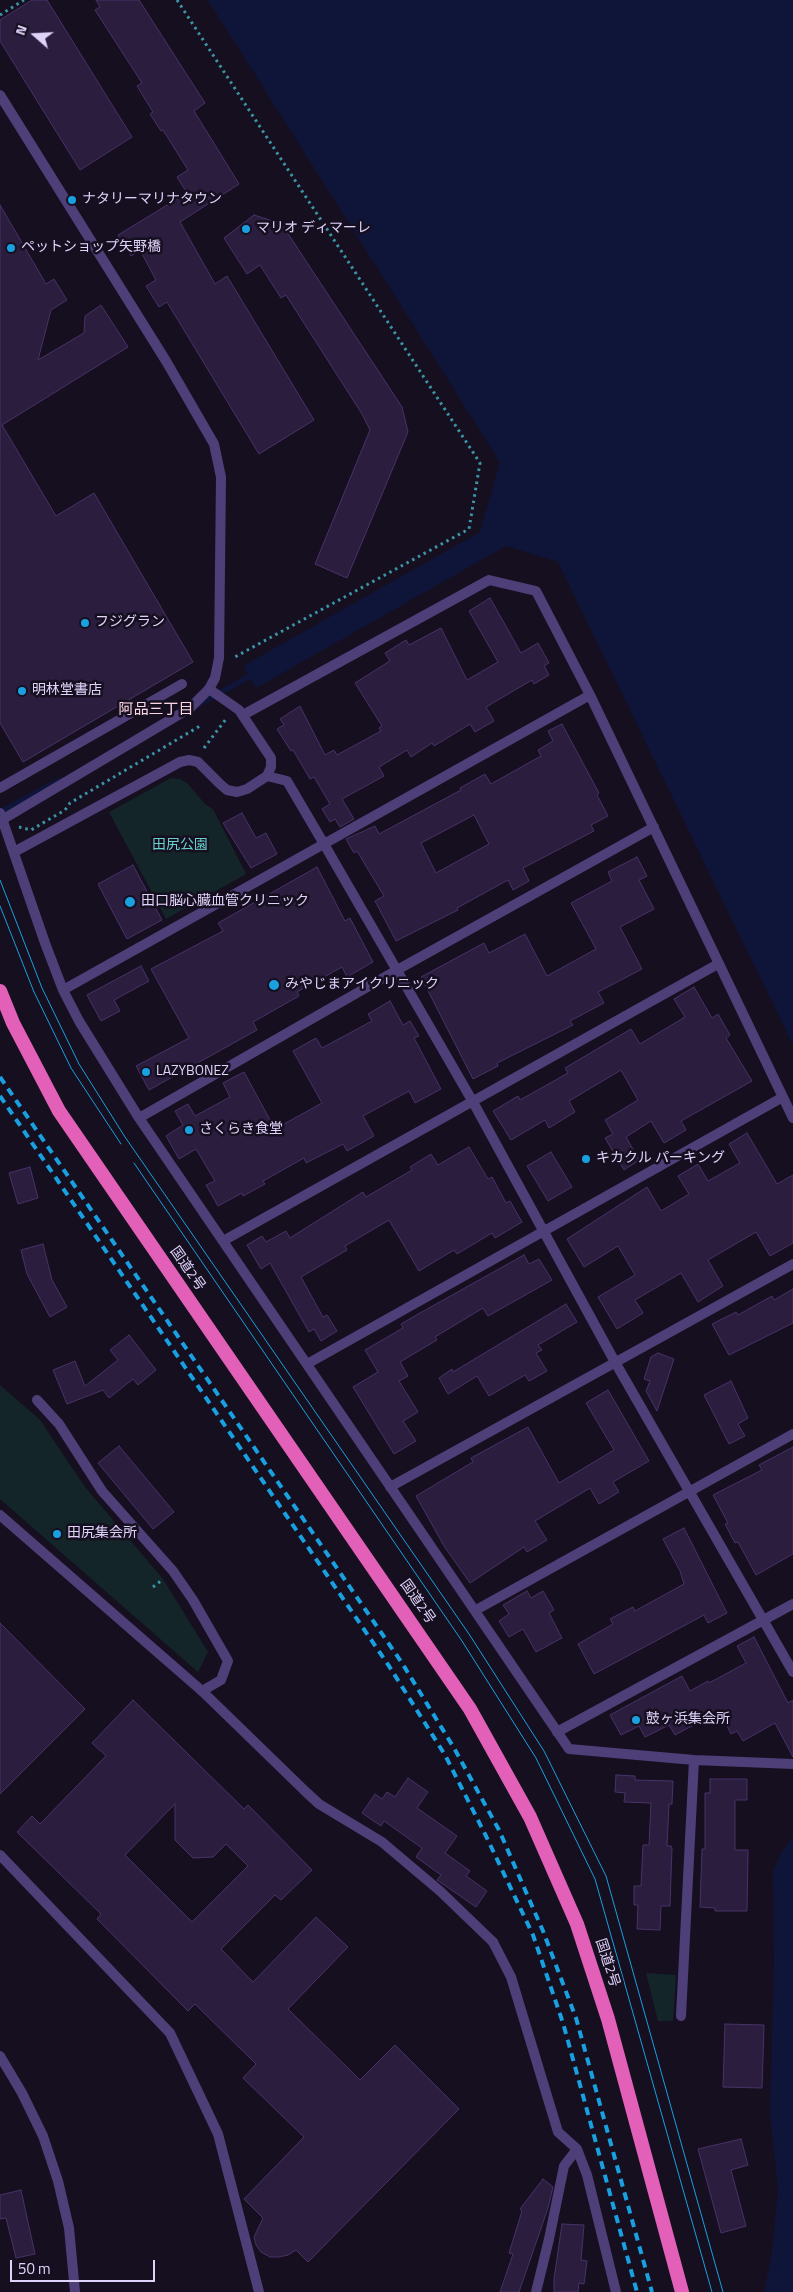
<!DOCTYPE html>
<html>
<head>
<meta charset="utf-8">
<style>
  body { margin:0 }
  #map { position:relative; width:793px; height:2292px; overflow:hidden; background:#160f20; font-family:"Titillium Web",sans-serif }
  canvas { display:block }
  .north { position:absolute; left:10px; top:10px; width:50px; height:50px; -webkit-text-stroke:4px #160f20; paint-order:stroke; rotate:289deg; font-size:14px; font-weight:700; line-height:20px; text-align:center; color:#e0d3fa }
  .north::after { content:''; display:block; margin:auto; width:18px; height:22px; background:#e0d3fa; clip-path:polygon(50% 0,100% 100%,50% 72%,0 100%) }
  .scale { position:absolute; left:10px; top:2260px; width:145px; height:22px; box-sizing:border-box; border:2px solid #e0d3fa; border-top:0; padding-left:6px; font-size:15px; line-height:18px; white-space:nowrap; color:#e0d3fa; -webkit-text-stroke:4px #160f20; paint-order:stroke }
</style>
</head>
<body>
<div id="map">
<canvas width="793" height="2292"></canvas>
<div class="north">N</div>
<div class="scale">50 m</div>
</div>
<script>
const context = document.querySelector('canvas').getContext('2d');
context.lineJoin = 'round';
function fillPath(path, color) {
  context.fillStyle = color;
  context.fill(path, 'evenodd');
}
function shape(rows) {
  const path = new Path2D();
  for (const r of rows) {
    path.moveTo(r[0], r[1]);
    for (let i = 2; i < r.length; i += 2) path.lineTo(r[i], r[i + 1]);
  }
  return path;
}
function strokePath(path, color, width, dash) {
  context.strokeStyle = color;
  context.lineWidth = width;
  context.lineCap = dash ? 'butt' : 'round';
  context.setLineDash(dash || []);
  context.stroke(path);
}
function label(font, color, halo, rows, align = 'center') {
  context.font = font + ' "Titillium Web","Noto Sans JP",sans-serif';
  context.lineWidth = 5;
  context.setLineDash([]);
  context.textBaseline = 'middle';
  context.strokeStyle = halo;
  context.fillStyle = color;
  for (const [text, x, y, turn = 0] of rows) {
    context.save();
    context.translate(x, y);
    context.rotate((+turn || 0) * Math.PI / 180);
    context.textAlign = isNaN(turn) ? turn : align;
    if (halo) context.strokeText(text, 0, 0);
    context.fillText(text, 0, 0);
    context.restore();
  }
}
fillPath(shape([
  [171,778,180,779,188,784,205,804,213,809,246,874,166,919,109,812],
  [0,1385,40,1420,85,1487,163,1579,208,1652,198,1672,0,1499],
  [646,1973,676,1975,673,2021,658,2021]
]), '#132529');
fillPath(shape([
  [208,0,793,0,793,1045,558,562,506,546,256,688,243,666,480,532,500,462],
  [793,1837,793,2292,764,2292,772,2254,778,2189,770,2113,774,1964,773,1872,782,1851]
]), '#0f1539');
strokePath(shape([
  [197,705,249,677],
  [0,812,60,780]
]), '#0f1539', 5.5);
const building = shape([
  [32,0,47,0,132,137,80,170,0,41,0,20,32,0],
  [96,0,139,0,205,103,194,111,239,184,180,222,215,284,227,276,314,420,259,454,167,302,159,307,146,286,156,280,140,250,131,256,118,235,187,193,177,177,188,170,163,130,161,131,150,114,153,112,137,86,142,83,95,10,100,7,96,0],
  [0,205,46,284,54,279,67,300,51,310,38,360,84,333,85,316,101,305,128,347,2,425,56,516,94,493,193,662,23,762,0,723,0,205],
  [254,215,276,222,279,220,402,407,408,432,347,578,315,564,370,430,362,414,286,295,281,298,260,265,247,274,224,238,254,215],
  [490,598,521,653,538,643,549,663,544,666,549,675,534,684,532,680,486,707,494,721,475,732,470,724,434,746,432,743,411,757,407,750,379,767,384,776,342,799,354,819,340,827,335,819,330,822,322,809,330,804,314,777,310,779,293,750,291,751,277,729,284,725,280,719,300,706,325,755,334,750,337,755,381,731,379,728,382,726,355,683,390,661,385,653,406,640,409,645,441,628,467,680,498,662,469,611,490,598],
  [562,724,599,793,597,795,608,816,591,825,594,831,523,868,529,881,513,890,508,880,457,908,458,910,396,941,375,901,384,896,357,851,354,853,346,839,375,826,379,834,461,790,460,788,485,774,491,784,541,756,538,750,553,741,548,731,562,724],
  [474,815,489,844,436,873,421,843,474,815],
  [242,813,256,838,266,833,277,854,251,868,223,823,242,813],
  [637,857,647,876,639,880,654,909,620,927,642,969,598,992,604,1003,570,1021,573,1025,497,1063,498,1066,473,1079,421,977,484,943,489,953,525,934,547,976,596,949,571,903,612,881,608,872,637,857],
  [133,865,162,920,127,939,98,884,133,865],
  [317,867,345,921,350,918,373,962,347,977,342,967,297,992,299,996,253,1022,257,1030,149,1090,136,1066,189,1038,151,969,223,931,218,923,317,867],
  [141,966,149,981,114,1000,120,1011,101,1021,87,995,141,966],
  [694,987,712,1018,718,1014,730,1035,726,1038,752,1081,681,1121,686,1130,664,1143,651,1121,626,1137,639,1160,624,1170,605,1138,613,1134,605,1120,638,1100,621,1070,569,1101,575,1112,549,1128,545,1120,511,1140,493,1111,518,1096,520,1100,568,1073,565,1068,631,1029,640,1044,685,1017,674,999,694,987],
  [390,1001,403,1025,410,1021,419,1036,414,1038,441,1089,415,1103,409,1091,363,1116,374,1136,347,1151,343,1144,306,1163,304,1158,263,1181,265,1184,243,1196,242,1193,218,1206,206,1185,215,1181,196,1149,179,1159,166,1136,183,1125,175,1111,188,1104,195,1116,230,1097,223,1083,244,1072,275,1129,322,1103,293,1051,316,1038,322,1048,372,1021,368,1014,390,1001],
  [747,1133,777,1184,793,1175,793,1243,770,1256,756,1232,708,1260,723,1286,698,1302,681,1273,635,1300,643,1313,617,1329,598,1297,635,1275,618,1246,584,1267,567,1239,647,1187,661,1211,689,1194,678,1176,698,1164,708,1181,740,1163,729,1144,747,1133],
  [469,1147,488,1179,492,1177,506,1203,510,1201,522,1222,495,1238,492,1233,457,1254,454,1250,419,1271,389,1220,345,1246,347,1250,301,1277,323,1317,327,1315,337,1331,321,1341,314,1329,309,1332,270,1263,261,1269,247,1245,262,1236,266,1242,286,1231,290,1238,363,1192,366,1197,412,1170,410,1167,431,1154,438,1165,469,1147],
  [551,1152,572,1187,548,1201,527,1166,551,1152],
  [30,1167,38,1198,18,1204,9,1173,30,1167],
  [43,1244,52,1280,67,1307,50,1317,27,1274,21,1250,43,1244],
  [524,1255,529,1264,539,1259,552,1280,488,1316,483,1308,435,1337,437,1340,400,1362,408,1376,399,1381,418,1412,403,1421,416,1441,394,1454,353,1387,378,1372,365,1350,403,1328,401,1324,420,1313,524,1255],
  [793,1289,793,1323,729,1355,712,1324,736,1312,738,1315,772,1296,774,1300,793,1289],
  [566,1304,577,1322,538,1345,542,1350,536,1353,547,1371,529,1381,525,1375,489,1396,477,1376,448,1394,439,1378,452,1369,453,1372,566,1304],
  [129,1335,156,1370,138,1385,133,1379,109,1398,103,1390,67,1404,53,1370,75,1361,85,1386,118,1360,110,1350,129,1335],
  [658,1353,674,1359,657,1411,646,1391,650,1381,644,1379,651,1357,658,1353],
  [731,1381,748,1418,738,1424,745,1436,729,1444,704,1395,731,1381],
  [608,1390,649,1461,613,1482,619,1492,599,1504,590,1488,535,1521,547,1540,527,1552,524,1547,470,1583,444,1546,416,1496,473,1462,471,1458,528,1427,559,1483,614,1450,586,1403,608,1390],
  [119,1446,174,1512,153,1529,98,1463,119,1446],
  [793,1447,793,1554,756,1575,738,1542,735,1543,725,1524,728,1523,713,1495,762,1470,759,1465,793,1447],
  [684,1528,727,1613,708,1623,704,1615,594,1674,578,1644,613,1624,610,1619,633,1607,635,1611,684,1584,680,1571,663,1539,684,1528],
  [527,1591,531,1598,543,1591,554,1610,549,1613,562,1638,536,1652,523,1629,509,1637,499,1621,509,1614,503,1605,527,1591],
  [0,1623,85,1709,0,1794,0,1623],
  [754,1637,788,1703,793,1700,793,1757,775,1723,743,1741,737,1731,731,1734,721,1714,715,1717,714,1714,675,1735,669,1725,645,1737,639,1726,621,1735,610,1715,682,1676,690,1691,708,1681,709,1683,746,1663,737,1646,754,1637],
  [133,1700,244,1809,248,1805,312,1870,281,1900,275,1895,221,1949,253,1982,316,1917,348,1947,288,2009,360,2080,395,2045,459,2109,308,2262,296,2250,288,2255,279,2257,270,2257,261,2252,256,2245,254,2237,263,2218,244,2199,304,2137,243,2078,256,2064,195,2004,188,2011,97,1919,101,1914,17,1832,32,1816,40,1824,106,1756,92,1743,133,1700],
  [175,1804,175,1840,193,1858,213,1857,226,1844,248,1866,192,1922,125,1855,175,1804],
  [616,1775,635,1776,635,1780,673,1781,672,1804,669,1804,667,1846,671,1846,672,1848,670,1906,661,1906,660,1930,637,1929,638,1905,634,1905,634,1886,641,1886,643,1845,649,1845,651,1803,624,1802,625,1793,615,1792,616,1775],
  [408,1778,428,1792,417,1808,457,1836,445,1853,470,1871,466,1876,487,1891,476,1907,440,1882,437,1880,441,1875,416,1857,422,1848,384,1821,381,1826,362,1813,375,1794,382,1799,387,1792,395,1797,408,1778],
  [710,1779,747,1779,747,1800,735,1800,735,1850,748,1850,747,1911,715,1911,715,1908,700,1907,702,1849,705,1849,705,1793,710,1793,710,1779],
  [725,2024,764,2025,762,2088,723,2087,725,2024],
  [741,2139,748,2165,731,2170,746,2226,721,2233,698,2149,741,2139],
  [543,2179,553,2187,548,2208,519,2292,500,2292,513,2254,509,2253,522,2211,520,2209,543,2179],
  [21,2190,35,2254,16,2258,6,2218,0,2219,0,2195,21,2190],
  [562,2224,584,2225,581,2260,587,2261,584,2284,579,2283,578,2292,554,2292,554,2279,562,2224]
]);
fillPath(building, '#2b1d3e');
strokePath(building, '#493268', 1);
strokePath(shape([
  [177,0,480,463,469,529,233,658],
  [0,15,24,0],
  [204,748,226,719],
  [153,1587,162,1580]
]), '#3b95a6', 3, [2.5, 4]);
strokePath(shape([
  [0,788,182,684]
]), '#4e3f79', 10);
strokePath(shape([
  [243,715,489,580,536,591,590,695,793,1118],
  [267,776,287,781,324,844,473,1102,615,1362,793,1672],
  [0,813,45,943,63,990,79,1021,139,1118,569,1749,694,1760,793,1764],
  [63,990,590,695],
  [139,1118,397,970,654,827],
  [223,1241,718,964],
  [307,1364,783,1097],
  [37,1400,59,1424,102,1491,173,1571,193,1600,228,1661,221,1680,202,1691],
  [390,1487,793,1264],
  [476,1610,793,1434],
  [557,1732,793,1604],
  [0,1855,170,2033,218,2134,259,2292],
  [493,1942,511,1977,558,2132,577,2149,587,2175,616,2292],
  [681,2016,694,1760],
  [536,2292,549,2239,564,2166,577,2149]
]), '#4e3f79', 10);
strokePath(shape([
  [0,95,166,361,214,444,221,477,219,658,215,678,209,689,239,710,271,758,271,767,267,776,247,789,237,792,227,790,220,784,198,762,189,760,180,762,14,852],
  [0,1515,202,1691,306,1792,319,1804,382,1842,440,1891,493,1942],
  [0,2056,22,2093,43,2136,58,2181,69,2228,75,2292]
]), '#4e3f79', 10);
strokePath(shape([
  [0,991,13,1023,59,1111,470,1709,530,1817,577,1924,608,2019,682,2292]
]), '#e360b8', 14);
strokePath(shape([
  [0,880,42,988,79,1064,125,1137,469,1634,544,1751,606,1876,723,2292],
  [0,906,34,992,71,1068,121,1144],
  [134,1163,462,1641,536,1758,595,1879,712,2292]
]), '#19a0e0', 1);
strokePath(shape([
  [0,1077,402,1663,454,1748,499,1830,543,1931,576,2018,652,2292],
  [0,1096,389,1666,445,1755,486,1836,533,1935,563,2023,637,2292]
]), '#19a0e0', 4, [8, 6]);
strokePath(shape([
  [19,827,31,830,65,810,70,803,200,726]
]), '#3b95a6', 3, [2.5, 4]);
strokePath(shape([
  [0,821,190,708,209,689]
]), '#4e3f79', 10);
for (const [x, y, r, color] of [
  [72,200,5,"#19a0e0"],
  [246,229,5,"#19a0e0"],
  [11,248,5,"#19a0e0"],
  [85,623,5,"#19a0e0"],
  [22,691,5,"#19a0e0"],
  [130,902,6,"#19a0e0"],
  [274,985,6,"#19a0e0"],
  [146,1072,5,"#19a0e0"],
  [189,1130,5,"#19a0e0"],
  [586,1159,5,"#19a0e0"],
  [57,1534,5,"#19a0e0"],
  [636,1720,5,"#19a0e0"]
]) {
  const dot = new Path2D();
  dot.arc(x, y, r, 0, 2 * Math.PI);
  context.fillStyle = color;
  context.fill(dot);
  strokePath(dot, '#160f20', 2);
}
label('14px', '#e0d3fa', '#160f20', [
  ["ナタリーマリナタウン",82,200],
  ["マリオ ディマーレ",256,229],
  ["ペットショップ矢野橋",21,248],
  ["フジグラン",95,623],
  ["明林堂書店",32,691],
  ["田口脳心臓血管クリニック",141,902],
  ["みやじまアイクリニック",285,985],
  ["LAZYBONEZ",156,1072],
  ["さくらき食堂",199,1130],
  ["キカクル パーキング",596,1159],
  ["田尻集会所",67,1534],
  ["鼓ヶ浜集会所",646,1720]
], 'left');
label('14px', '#67d2ce', '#160f20', [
  ["田尻公園",180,846]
]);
label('14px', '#e0d3fa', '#160f20', [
  ["国道2号",187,1269,55],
  ["国道2号",417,1602,55],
  ["国道2号",607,1963,72]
]);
label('15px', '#fad5e4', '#160f20', [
  ["阿品三丁目",156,710]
]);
</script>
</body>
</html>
